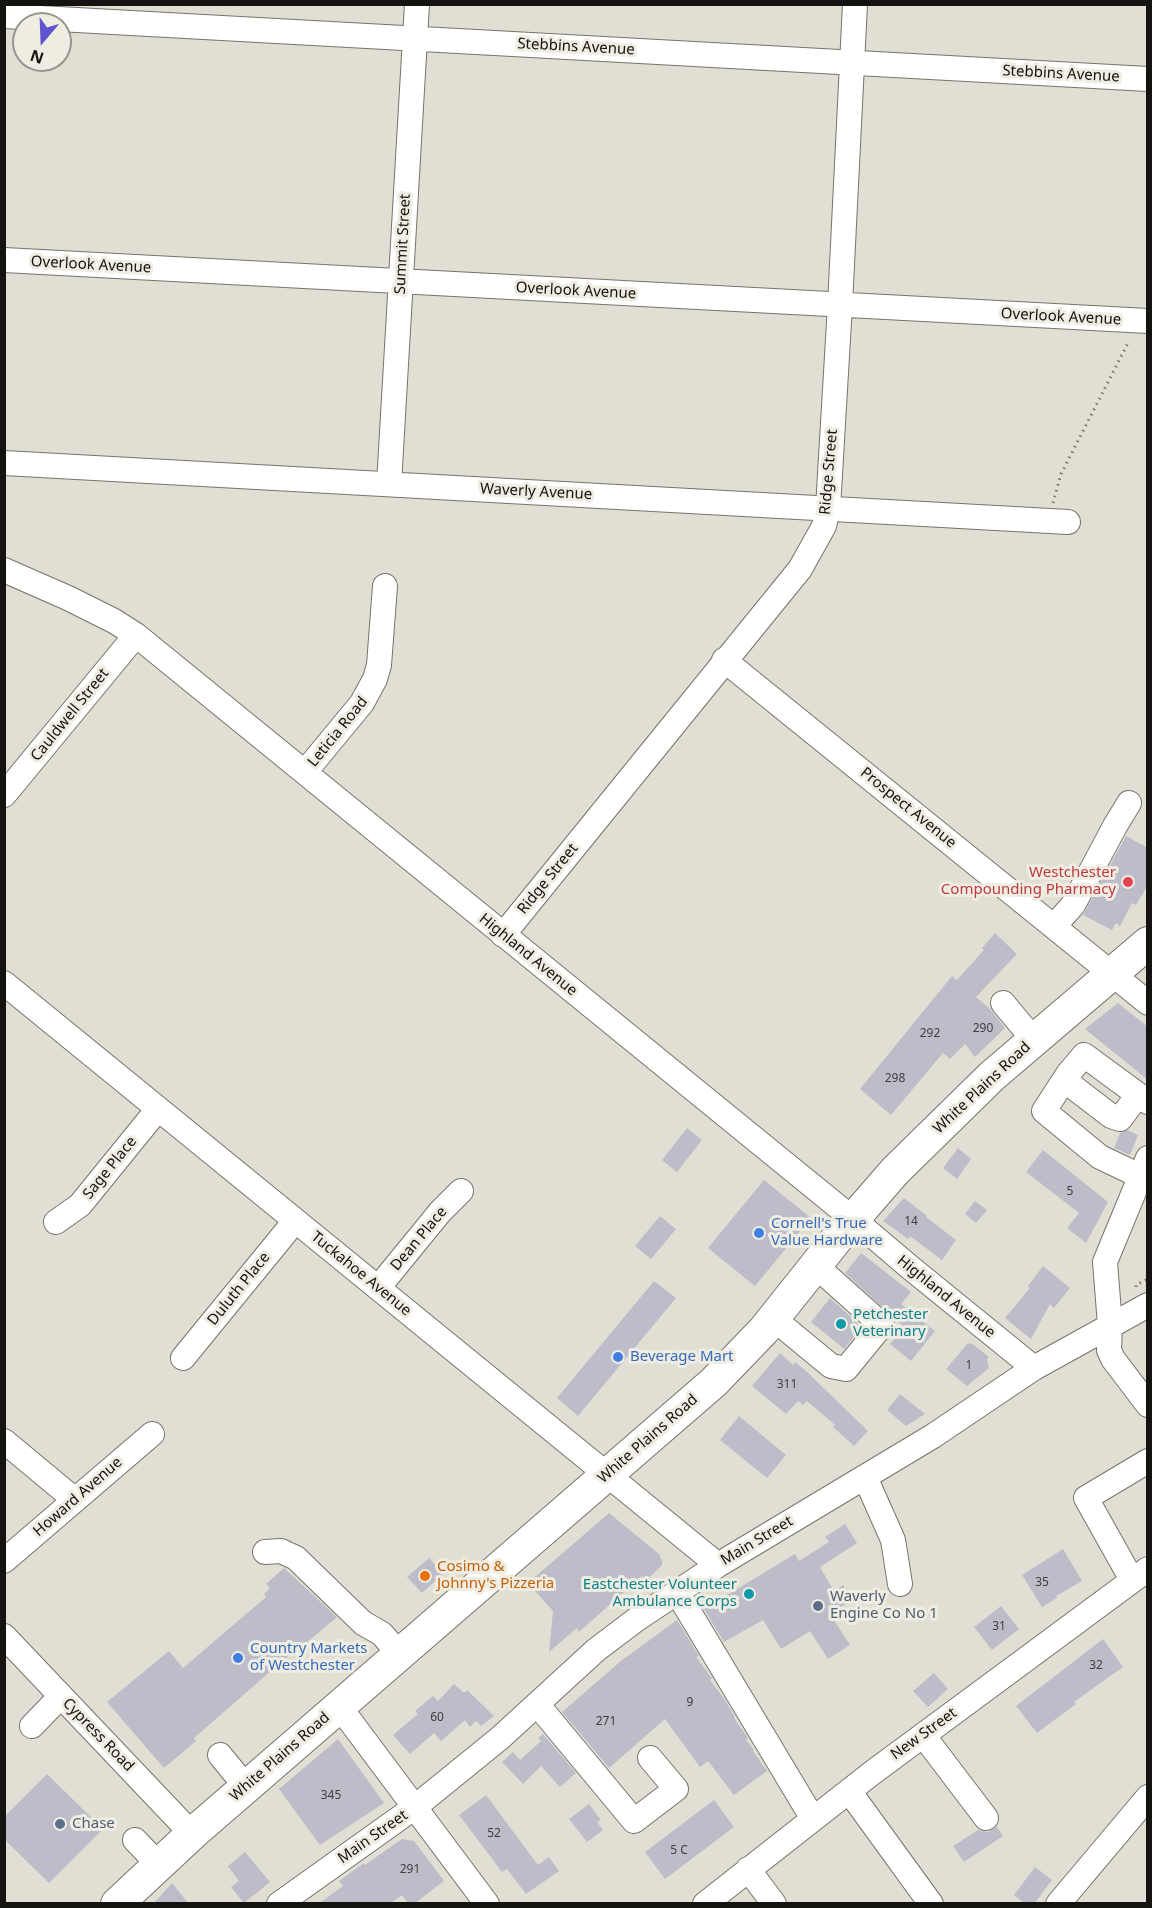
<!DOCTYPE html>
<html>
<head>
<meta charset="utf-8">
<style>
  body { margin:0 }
  #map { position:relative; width:1152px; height:1908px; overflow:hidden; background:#e1dfd4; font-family:"Noto Sans",sans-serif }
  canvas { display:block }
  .frame { position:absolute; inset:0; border:6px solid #14130f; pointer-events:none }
  .north { position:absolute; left:12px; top:12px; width:60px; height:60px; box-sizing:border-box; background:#efece1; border:2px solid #97958d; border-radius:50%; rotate:199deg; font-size:16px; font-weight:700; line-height:24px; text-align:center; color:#14130f }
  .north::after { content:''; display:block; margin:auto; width:21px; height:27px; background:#5e56ce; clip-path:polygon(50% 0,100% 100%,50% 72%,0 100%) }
</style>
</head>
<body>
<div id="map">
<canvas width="1152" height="1908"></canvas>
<div class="frame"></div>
<div class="north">N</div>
</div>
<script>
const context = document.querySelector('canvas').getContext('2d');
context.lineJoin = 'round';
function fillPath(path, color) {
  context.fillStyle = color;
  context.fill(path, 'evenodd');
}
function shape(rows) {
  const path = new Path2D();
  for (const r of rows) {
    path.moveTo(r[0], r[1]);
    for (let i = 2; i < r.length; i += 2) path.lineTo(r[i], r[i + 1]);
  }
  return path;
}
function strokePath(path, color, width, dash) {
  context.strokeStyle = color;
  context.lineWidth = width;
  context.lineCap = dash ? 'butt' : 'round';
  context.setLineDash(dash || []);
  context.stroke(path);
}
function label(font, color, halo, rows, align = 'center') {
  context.font = font + ' "Noto Sans",sans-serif';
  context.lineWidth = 6;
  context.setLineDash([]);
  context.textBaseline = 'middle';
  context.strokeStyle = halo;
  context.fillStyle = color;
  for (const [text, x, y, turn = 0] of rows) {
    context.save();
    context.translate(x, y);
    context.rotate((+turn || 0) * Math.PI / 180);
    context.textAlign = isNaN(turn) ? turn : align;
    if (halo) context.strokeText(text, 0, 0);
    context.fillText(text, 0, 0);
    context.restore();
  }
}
fillPath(shape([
  [1126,836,1148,848,1148,885,1136,905,1132,903,1120,926,1116,923,1112,930,1083,915],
  [995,933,1017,954,976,997,990,1009,1005,1028,975,1057,965,1044,950,1059,943,1053,891,1115,860,1089,952,976,957,980,984,950,982,948],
  [1118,1003,1148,1027,1148,1080,1085,1029],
  [687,1128,702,1140,677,1172,662,1160],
  [1127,1130,1138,1135,1130,1155,1114,1148,1120,1133],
  [958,1148,971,1159,957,1179,943,1168],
  [1043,1150,1108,1202,1086,1243,1067,1228,1079,1213,1026,1172],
  [764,1180,811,1218,755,1286,708,1248],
  [904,1198,927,1216,926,1217,956,1240,942,1260,910,1236,908,1239,883,1221],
  [975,1201,987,1210,976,1223,965,1214],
  [660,1216,676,1229,651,1259,635,1246],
  [861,1253,911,1292,901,1304,935,1331,911,1361,890,1344,904,1327,845,1273],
  [1043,1266,1070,1288,1054,1308,1050,1304,1031,1339,1005,1318,1030,1288,1028,1286],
  [654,1281,676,1298,578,1416,557,1398],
  [830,1298,862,1327,844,1349,811,1322],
  [968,1343,970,1344,971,1343,989,1357,987,1359,989,1368,967,1386,946,1369],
  [780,1353,793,1365,795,1362,806,1371,868,1431,854,1446,833,1427,835,1425,807,1401,803,1405,798,1401,786,1414,752,1386],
  [900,1394,925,1414,906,1426,887,1410],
  [739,1416,786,1455,767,1478,720,1440],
  [609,1513,659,1554,662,1561,662,1565,646,1581,642,1576,579,1632,577,1628,549,1652,553,1611,528,1583],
  [845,1524,857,1543,820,1567,834,1591,843,1585,852,1600,830,1614,850,1645,828,1659,810,1631,781,1649,763,1620,724,1642,704,1609,795,1554,799,1561,829,1542,825,1537],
  [1063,1549,1082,1581,1056,1596,1057,1598,1042,1607,1022,1575],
  [429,1558,443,1574,422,1593,407,1577],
  [284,1568,337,1617,304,1645,303,1643,194,1738,196,1741,164,1768,107,1702,169,1651,183,1668,266,1597,264,1594,270,1588,266,1584],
  [1001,1606,1019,1629,992,1650,974,1627],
  [677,1620,699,1656,696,1657,712,1678,710,1680,725,1700,735,1717,734,1718,748,1738,746,1740,754,1750,753,1751,767,1771,734,1795,708,1761,700,1767,665,1719,609,1768,562,1712,621,1661],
  [1103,1639,1123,1667,1074,1702,1076,1704,1037,1733,1016,1706],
  [934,1673,948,1689,928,1707,913,1691],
  [454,1684,464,1693,467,1690,494,1716,481,1726,476,1721,470,1727,465,1720,441,1741,434,1733,410,1754,393,1735,418,1714,415,1711,433,1696,438,1701],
  [543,1734,576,1773,560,1787,541,1766,523,1784,502,1762,513,1752,520,1760,541,1741,538,1738],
  [338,1739,384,1803,320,1845,279,1789],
  [47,1774,103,1829,49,1883,4,1839,4,1817],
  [486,1795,538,1865,549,1857,559,1871,526,1894,507,1869,502,1872,459,1815],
  [714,1800,734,1827,665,1879,645,1852],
  [589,1804,601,1820,597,1822,603,1830,587,1842,569,1819],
  [997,1827,1003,1836,964,1862,953,1846,978,1830,988,1832],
  [402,1839,414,1841,444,1881,414,1904,408,1904,402,1895,390,1904,318,1904,343,1886,339,1881,364,1863,365,1865],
  [245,1852,270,1882,244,1903,231,1887,239,1881,228,1866],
  [1035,1867,1052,1880,1034,1904,1025,1904,1014,1895],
  [172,1883,189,1904,153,1904]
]), '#bcbdc8');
const minor = shape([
  [4,16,1148,79],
  [4,260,1148,321],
  [4,463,1068,522],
  [389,484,417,4],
  [4,570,68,598,114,621,136,635,853,1219,912,1269,1034,1368],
  [724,660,1148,1003],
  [305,772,362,703,375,679,379,665,385,586],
  [4,795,136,635],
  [1054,926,1073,905,1115,826,1129,803],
  [503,935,800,569,824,526,828,508,840,305,855,4],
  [4,983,718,1565],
  [1003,1003,1033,1039],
  [1064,1080,1111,1116,1120,1119,1138,1095],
  [1148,1158,1105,1262,1110,1325,1109,1350,1113,1359,1148,1405],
  [1140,1176,1100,1157,1044,1111,1068,1074,1084,1055,1148,1102],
  [56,1222,80,1205,158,1109],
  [378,1288,440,1212,461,1191],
  [774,1319,831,1366,846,1369,882,1325,816,1266],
  [183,1358,295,1221],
  [4,1441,75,1500],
  [865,1477,893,1540,900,1584],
  [265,1552,281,1551,296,1558,363,1623,382,1634,399,1654],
  [4,1561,152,1434],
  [1132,1580,1086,1498,1148,1461],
  [677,1592,813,1819],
  [4,1636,192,1834],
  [537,1704,634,1821,676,1789,650,1758],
  [339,1706,487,1904],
  [32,1726,61,1696],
  [923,1735,986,1818],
  [220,1755,246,1787],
  [849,1791,931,1904],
  [135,1840,159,1865],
  [748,1869,774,1904],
  [279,1904,415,1807,500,1738,596,1650,637,1619,718,1565,933,1436,1034,1368,1148,1305],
  [705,1904,872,1773,1148,1569],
  [1058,1904,1148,1797]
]);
const major = shape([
  [117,1904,192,1834,714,1382,764,1330,843,1231,895,1171,992,1076,1148,943]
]);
strokePath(minor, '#76746a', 26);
strokePath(major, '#76746a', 34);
strokePath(shape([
  [1053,503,1061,474,1129,341],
  [1136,1287,1136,1285,1148,1279]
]), '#797770', 3, [1.5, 4.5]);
strokePath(minor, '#fff', 24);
strokePath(major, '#fff', 32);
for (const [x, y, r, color] of [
  [1128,882,6,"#e0444e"],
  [759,1233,6,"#3f7fe0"],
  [841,1324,6,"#0f9aa8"],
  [618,1357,6,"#3f7fe0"],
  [425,1576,6,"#e8710a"],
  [749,1594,6,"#0f9aa8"],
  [818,1606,6,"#5c6f8a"],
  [238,1658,6,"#3f7fe0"],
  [60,1824,6,"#5c6f8a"]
]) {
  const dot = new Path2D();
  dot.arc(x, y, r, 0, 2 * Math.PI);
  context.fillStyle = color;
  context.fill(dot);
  strokePath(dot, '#efece1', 2);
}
label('12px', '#3e3e3d', null, [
  ["290",983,1029],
  ["292",930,1034],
  ["298",895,1079],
  ["5",1070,1192],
  ["14",911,1222],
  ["1",969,1366],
  ["311",787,1385],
  ["35",1042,1583],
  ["31",999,1627],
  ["32",1096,1666],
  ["9",690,1703],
  ["60",437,1718],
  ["271",606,1722],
  ["345",331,1796],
  ["52",494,1834],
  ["5 C",679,1851],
  ["291",410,1870]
]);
label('15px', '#14130f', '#efece1', [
  ["Stebbins Avenue",576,47,3],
  ["Stebbins Avenue",1061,74,3],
  ["Summit Street",403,244,-87],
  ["Overlook Avenue",91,265,3],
  ["Overlook Avenue",576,291,3],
  ["Overlook Avenue",1061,317,3],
  ["Ridge Street",829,472,-85],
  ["Waverly Avenue",536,492,3],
  ["Cauldwell Street",70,715,-51],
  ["Leticia Road",338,732,-51],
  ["Prospect Avenue",908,808,39],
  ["Ridge Street",548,879,-51],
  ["Highland Avenue",528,955,39],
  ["White Plains Road",982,1088,-43],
  ["Sage Place",110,1168,-51],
  ["Dean Place",419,1239,-50],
  ["Tuckahoe Avenue",361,1274,39],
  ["Duluth Place",239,1289,-51],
  ["Highland Avenue",946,1297,39],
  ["White Plains Road",648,1439,-41],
  ["Howard Avenue",78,1497,-41],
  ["Main Street",757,1541,-31],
  ["New Street",924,1734,-36],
  ["Cypress Road",98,1735,46],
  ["White Plains Road",280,1757,-41],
  ["Main Street",373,1837,-35]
]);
label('15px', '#be3a42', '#efece1', [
  ["Westchester",1116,873],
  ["Compounding Pharmacy",1116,890]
], 'right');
label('15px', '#366cbe', '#efece1', [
  ["Cornell's True",771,1224],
  ["Value Hardware",771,1241],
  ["Beverage Mart",630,1357],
  ["Country Markets",250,1649],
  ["of Westchester",250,1666]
], 'left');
label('15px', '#0d838f', '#efece1', [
  ["Petchester",853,1315],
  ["Veterinary",853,1332],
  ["Eastchester Volunteer",737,1585,"right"],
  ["Ambulance Corps",737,1602,"right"]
], 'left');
label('15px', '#c56008', '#efece1', [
  ["Cosimo &",437,1567],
  ["Johnny's Pizzeria",437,1584]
], 'left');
label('15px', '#4e5e75', '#efece1', [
  ["Waverly",830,1597],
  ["Engine Co No 1",830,1614],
  ["Chase",72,1824]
], 'left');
</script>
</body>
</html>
